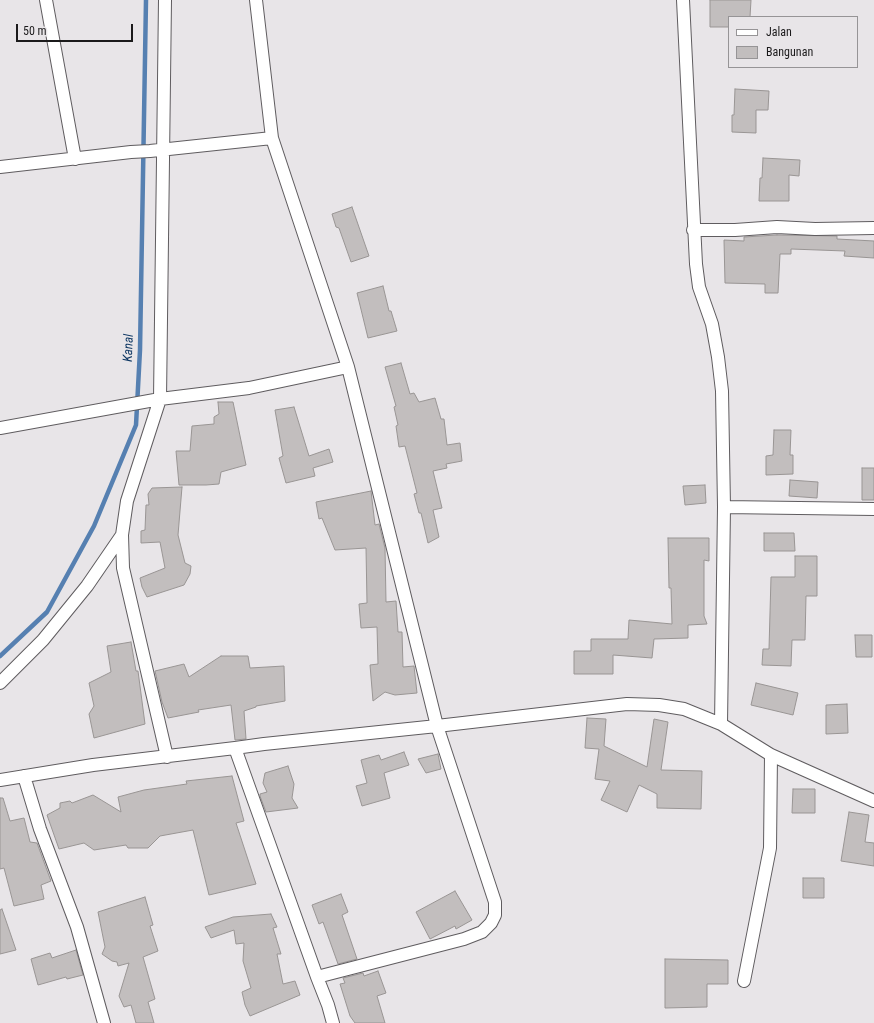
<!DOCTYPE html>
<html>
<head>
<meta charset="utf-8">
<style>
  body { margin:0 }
  #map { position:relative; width:874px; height:1023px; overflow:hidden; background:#e8e5e8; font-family:"Roboto Condensed",sans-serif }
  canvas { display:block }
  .legend { position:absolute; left:728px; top:16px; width:130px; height:52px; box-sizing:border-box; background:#e8e5e8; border:1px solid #969496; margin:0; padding:5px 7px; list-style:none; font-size:12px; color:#1b1a1b }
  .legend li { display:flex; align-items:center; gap:8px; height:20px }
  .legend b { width:20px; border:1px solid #969496 }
  .scale { position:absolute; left:16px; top:24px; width:117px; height:18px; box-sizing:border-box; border:2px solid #1b1a1b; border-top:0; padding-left:5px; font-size:12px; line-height:14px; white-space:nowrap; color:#1b1a1b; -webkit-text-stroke:3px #e8e5e8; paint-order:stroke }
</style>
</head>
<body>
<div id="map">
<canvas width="874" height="1023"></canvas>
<ul class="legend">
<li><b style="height:5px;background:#fff"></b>Jalan</li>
<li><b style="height:11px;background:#c2bebe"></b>Bangunan</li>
</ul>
<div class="scale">50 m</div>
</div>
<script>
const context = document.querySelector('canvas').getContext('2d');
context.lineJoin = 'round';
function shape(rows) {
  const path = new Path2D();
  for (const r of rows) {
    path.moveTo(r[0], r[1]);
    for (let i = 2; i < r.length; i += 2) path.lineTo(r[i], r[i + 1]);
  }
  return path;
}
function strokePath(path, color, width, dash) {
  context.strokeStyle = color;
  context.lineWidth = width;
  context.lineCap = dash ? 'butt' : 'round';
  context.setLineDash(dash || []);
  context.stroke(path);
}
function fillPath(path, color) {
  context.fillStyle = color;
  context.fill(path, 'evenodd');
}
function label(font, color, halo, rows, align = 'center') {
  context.font = font + ' "Roboto Condensed",sans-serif';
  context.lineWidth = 3;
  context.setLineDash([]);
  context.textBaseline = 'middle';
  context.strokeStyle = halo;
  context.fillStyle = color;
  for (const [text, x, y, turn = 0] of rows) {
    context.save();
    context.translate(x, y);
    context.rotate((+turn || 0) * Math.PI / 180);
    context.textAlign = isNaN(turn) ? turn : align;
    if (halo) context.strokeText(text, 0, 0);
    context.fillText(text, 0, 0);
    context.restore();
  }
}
strokePath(shape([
  [0,656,47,612,94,526,136,425,140,350,146,0]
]), '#5680b1', 4.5);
const building = shape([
  [710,0,751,0,750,17,729,17,729,27,710,27,710,0],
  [735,89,769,91,768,110,756,110,756,133,732,132,732,115,734,115,735,89],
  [763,158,800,160,799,176,789,175,789,201,759,201,760,178,762,178,763,158],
  [352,207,369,256,351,262,339,228,336,227,332,214,352,207],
  [777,235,837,236,837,239,874,241,874,258,844,256,845,251,791,249,791,254,780,254,778,293,765,293,765,284,725,283,724,240,744,241,744,237,777,235],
  [383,286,389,311,391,311,397,331,368,338,357,293,383,286],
  [401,363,410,394,414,393,419,402,435,398,441,419,444,419,447,445,460,443,462,461,446,464,447,468,433,471,442,508,433,510,439,537,428,543,421,513,419,513,414,494,417,493,405,446,399,447,396,426,398,425,394,407,396,406,385,367,401,363],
  [218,402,233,402,246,465,221,472,219,484,206,485,179,485,176,451,190,451,192,426,214,424,214,417,219,414,218,402],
  [294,407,309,456,329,449,333,462,313,468,315,476,286,483,279,458,283,456,275,410,294,407],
  [774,430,791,430,790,455,793,455,793,474,766,475,766,456,773,455,774,430],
  [862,468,874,468,874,500,862,500,862,468],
  [790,480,818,482,817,498,789,496,790,480],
  [705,485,706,503,685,505,683,486,705,485],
  [182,487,178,535,185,563,191,566,190,574,184,585,147,597,142,587,140,578,165,568,160,542,141,543,141,531,145,530,146,505,149,505,148,494,152,488,182,487],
  [371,491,375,525,379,524,385,548,386,602,396,601,398,632,402,632,403,667,414,666,417,693,395,695,385,692,373,701,370,665,378,664,377,627,361,628,359,604,367,603,366,548,335,550,322,518,319,519,316,502,371,491],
  [764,533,794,533,795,551,764,551,764,533],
  [668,538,709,538,709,561,704,560,704,616,707,624,688,625,688,638,654,639,652,658,613,655,613,674,574,674,574,651,591,651,591,639,628,639,629,620,672,624,671,588,669,588,668,538],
  [795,556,817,556,817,596,806,596,805,640,792,640,791,666,762,665,763,649,769,649,771,577,795,577,795,556],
  [855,635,872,635,872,657,856,657,855,635],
  [131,642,136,671,138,671,145,724,94,738,89,714,94,706,89,683,111,672,107,646,131,642],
  [221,656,248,656,250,668,284,666,285,701,256,706,256,707,244,711,246,739,235,740,231,705,198,710,199,712,168,718,162,702,155,671,184,664,189,677,221,656],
  [756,683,798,693,793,715,751,705,756,683],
  [847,704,848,733,826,734,826,705,847,704],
  [587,718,606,719,604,746,647,767,654,719,668,722,661,770,702,771,701,809,657,808,657,794,639,785,627,812,601,800,610,781,595,779,599,749,585,748,587,718],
  [404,752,409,765,384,773,390,798,362,806,356,786,367,783,361,760,379,755,381,760,404,752],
  [438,754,441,769,426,773,418,759,438,754],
  [288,766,294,784,292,798,298,808,266,812,260,796,260,794,267,792,263,783,265,773,288,766],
  [232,776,244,821,236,823,256,884,209,895,193,830,160,836,148,848,128,848,126,845,94,850,84,843,59,849,47,815,60,808,60,803,70,801,72,803,93,795,121,812,118,797,144,790,187,784,186,781,232,776],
  [793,789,815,789,815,813,792,813,793,789],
  [0,798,3,798,10,821,24,818,30,842,37,843,51,881,41,885,44,899,14,906,4,868,0,869,0,798],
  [849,812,869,815,865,842,874,843,874,866,841,861,849,812],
  [803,878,824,878,824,898,803,898,803,878],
  [455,891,472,920,456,929,455,926,430,939,416,912,455,891],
  [341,894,348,912,342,915,357,959,338,964,323,922,319,924,312,905,341,894],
  [145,897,153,925,150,926,158,951,143,957,155,999,148,1002,154,1023,136,1023,131,1005,124,1007,119,996,129,963,118,966,117,962,112,961,102,954,105,947,98,912,145,897],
  [2,909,16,950,0,954,0,910,2,909],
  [271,914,277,927,273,928,281,954,277,954,283,984,295,981,300,995,250,1016,245,1005,242,992,251,988,243,961,244,943,236,944,234,930,211,938,205,927,233,917,271,914],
  [76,950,83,975,67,979,66,977,38,985,31,959,50,953,52,958,76,950],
  [665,959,728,960,728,984,707,984,707,1007,665,1008,665,959],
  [378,971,386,993,377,996,385,1023,355,1023,350,1016,340,984,345,983,343,978,363,973,364,976,378,971]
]);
fillPath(building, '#c2bebe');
strokePath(building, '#999594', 1);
const minor = shape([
  [46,0,75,159],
  [165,0,160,399,127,501,122,535,123,568,167,757],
  [256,0,272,138,348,367,437,726,495,902,495,915,491,923,482,932,464,939,317,977],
  [683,0,696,264,699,287,712,324,718,357,722,391,724,507,721,724],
  [0,167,131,152,150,151,272,138],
  [693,230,735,230,777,227,815,229,874,228],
  [0,428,160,399,249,388,348,367],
  [724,507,874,509],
  [0,683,43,640,87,586,122,535],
  [235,748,317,977,328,1005,333,1023],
  [24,776,40,829,77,927,104,1023],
  [0,780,93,765,235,748,264,744,437,726,627,704,659,705,684,709,721,724,771,755,874,801],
  [744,981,770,848,771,755]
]);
strokePath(minor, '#5f5c5f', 14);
strokePath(minor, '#fff', 12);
label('italic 13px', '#0e3763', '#e8e5e8', [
  ["Kanal",129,348,-88]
]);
</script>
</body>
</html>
